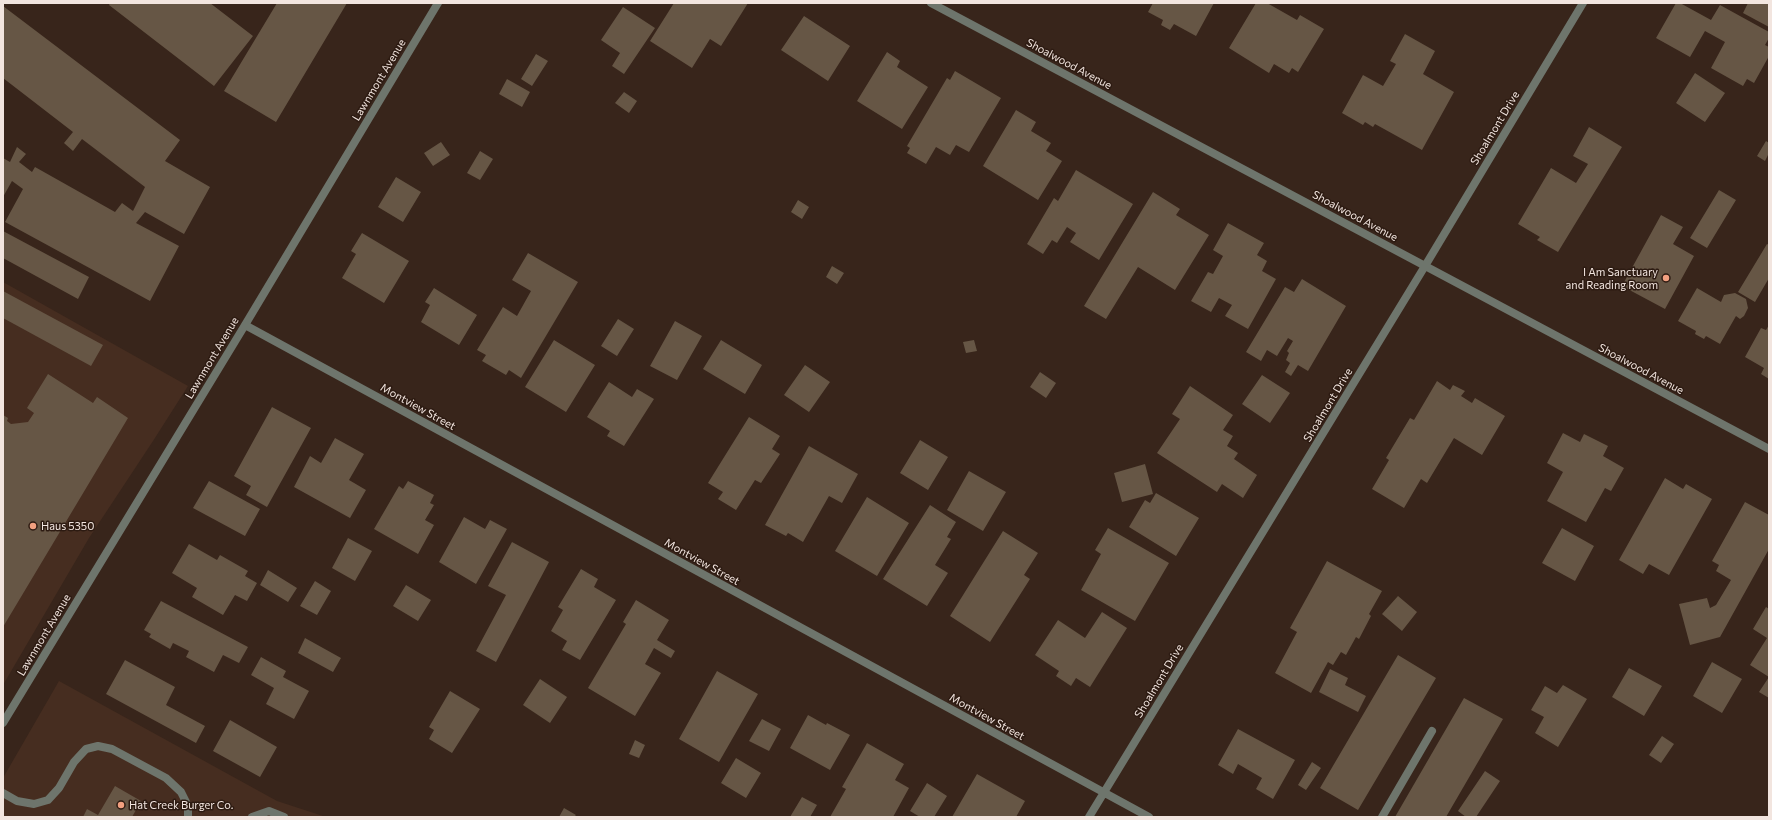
<!DOCTYPE html>
<html>
<head>
<meta charset="utf-8">
<style>
  body { margin:0 }
  #map { position:relative; width:1772px; height:820px; overflow:hidden; background:#38251b; font-family:Commissioner,sans-serif }
  canvas { display:block }
  .frame { position:absolute; inset:0; border:4px solid #f2e5df; pointer-events:none }
</style>
</head>
<body>
<div id="map">
<canvas width="1772" height="820"></canvas>
<div class="frame"></div>
</div>
<script>
const context = document.querySelector('canvas').getContext('2d');
context.lineJoin = 'round';
function fillPath(path, color) {
  context.fillStyle = color;
  context.fill(path, 'evenodd');
}
function shape(rows) {
  const path = new Path2D();
  for (const r of rows) {
    path.moveTo(r[0], r[1]);
    for (let i = 2; i < r.length; i += 2) path.lineTo(r[i], r[i + 1]);
  }
  return path;
}
function strokePath(path, color, width, dash) {
  context.strokeStyle = color;
  context.lineWidth = width;
  context.lineCap = dash ? 'butt' : 'round';
  context.setLineDash(dash || []);
  context.stroke(path);
}
function label(font, color, halo, rows, align = 'center') {
  context.font = font + ' Commissioner,sans-serif';
  context.lineWidth = 3;
  context.setLineDash([]);
  context.textBaseline = 'middle';
  context.strokeStyle = halo;
  context.fillStyle = color;
  for (const [text, x, y, turn = 0] of rows) {
    context.save();
    context.translate(x, y);
    context.rotate((+turn || 0) * Math.PI / 180);
    context.textAlign = isNaN(turn) ? turn : align;
    if (halo) context.strokeText(text, 0, 0);
    context.fillText(text, 0, 0);
    context.restore();
  }
}
fillPath(shape([
  [3,282,188,386,153,441,89,538,3,685],
  [59,681,277,801,326,817,3,817,3,778]
]), '#462d20');
fillPath(shape([
  [110,3,210,3,253,36,214,86,109,5],
  [277,3,347,3,276,122,224,91],
  [674,3,748,3,721,46,710,39,692,68,650,41],
  [1153,3,1214,3,1196,36,1174,24,1170,30,1161,25,1163,20,1148,12],
  [1256,3,1267,3,1297,20,1300,15,1324,29,1298,72,1292,68,1289,73,1274,64,1269,73,1229,48],
  [1676,3,1680,3,1711,20,1720,5,1769,32,1769,38,1765,45,1769,47,1769,56,1754,83,1747,79,1743,86,1711,68,1725,42,1705,31,1690,57,1656,38],
  [1748,3,1769,3,1769,27,1743,13],
  [3,6,180,140,165,161,210,187,184,234,145,212,136,223,179,246,150,301,5,222,23,189,12,181,3,197,3,158,10,162,17,147,26,154,19,162,32,172,35,167,115,212,122,203,133,211,145,187,82,139,73,151,64,143,73,132,3,78],
  [623,7,655,28,624,74,612,66,620,53,601,40],
  [804,16,850,46,828,81,781,50],
  [1405,34,1435,51,1423,74,1454,92,1422,150,1375,124,1373,127,1365,122,1363,125,1342,113,1363,75,1383,86,1396,64,1390,61],
  [887,52,900,61,897,67,928,87,902,129,857,101],
  [536,54,548,61,532,86,521,79],
  [955,71,1001,98,969,152,956,145,950,155,936,147,926,164,907,153,910,148,907,146,947,78,950,80],
  [1695,73,1725,93,1705,122,1676,103],
  [507,79,530,92,522,107,499,94],
  [624,92,637,101,629,113,615,103],
  [1016,110,1036,122,1031,131,1051,143,1046,151,1062,161,1038,200,983,166],
  [1589,127,1622,147,1558,252,1537,240,1540,237,1518,224,1551,168,1576,183,1588,164,1573,156],
  [1766,141,1769,143,1769,153,1765,161,1757,156],
  [441,142,450,155,433,166,424,153],
  [480,151,493,159,480,180,467,173],
  [1076,170,1133,204,1099,260,1070,242,1076,233,1067,227,1057,243,1052,240,1043,254,1027,244,1054,198,1058,201],
  [396,177,421,192,403,222,378,207],
  [1719,190,1736,200,1707,248,1690,238],
  [1153,192,1180,209,1176,215,1209,235,1175,290,1138,267,1106,319,1084,306],
  [798,200,809,207,802,219,791,212],
  [1661,215,1683,227,1673,244,1694,256,1665,309,1622,286],
  [1228,223,1264,243,1257,255,1267,261,1262,271,1276,279,1248,329,1225,316,1232,305,1219,298,1211,312,1191,301,1208,272,1213,274,1223,256,1213,250],
  [3,231,89,277,78,299,3,258],
  [362,233,409,261,384,303,342,278,356,254,351,251],
  [1767,244,1769,245,1769,278,1755,302,1738,292],
  [528,253,578,282,521,378,509,370,506,375,482,361,486,355,477,350,503,307,517,316,531,291,512,280],
  [832,266,844,273,837,284,826,277],
  [1302,279,1346,306,1308,371,1298,365,1291,376,1285,372,1290,363,1286,360,1289,353,1287,351,1293,341,1288,338,1277,356,1267,350,1261,361,1246,352,1285,287,1294,292],
  [434,288,477,315,459,345,421,322,430,305,425,302],
  [1697,288,1721,302,1724,295,1735,293,1746,299,1748,308,1744,316,1740,319,1736,316,1720,344,1706,336,1704,339,1695,334,1696,331,1678,321],
  [3,291,103,345,91,366,3,318],
  [618,319,634,329,617,356,601,346],
  [675,321,702,336,677,380,650,366],
  [1769,325,1769,379,1761,374,1764,368,1745,357,1761,328,1766,330],
  [554,340,595,365,566,412,525,387],
  [721,340,762,365,745,394,703,369],
  [974,340,977,351,966,353,963,342],
  [805,365,830,382,809,412,784,395],
  [1040,372,1056,383,1046,398,1030,387],
  [48,374,93,403,97,397,128,418,3,627,3,415,8,418,7,421,11,424,28,422,34,413,27,408],
  [1262,375,1290,393,1270,423,1242,404],
  [1437,381,1450,390,1453,385,1465,391,1461,396,1472,403,1475,398,1505,416,1482,455,1454,438,1427,483,1421,479,1404,508,1372,489,1389,460,1386,458,1410,418,1414,420],
  [609,382,632,397,637,389,654,399,624,446,607,436,610,431,587,417],
  [1190,386,1233,415,1223,430,1233,436,1227,446,1238,453,1234,459,1257,475,1243,498,1222,484,1217,492,1157,453,1180,419,1172,414],
  [272,407,311,428,267,507,246,495,251,486,234,476],
  [749,417,780,436,772,449,780,454,761,483,755,480,736,510,718,499,723,492,708,483],
  [1563,433,1580,442,1584,434,1608,446,1603,456,1624,468,1611,491,1605,488,1586,522,1547,501,1563,472,1547,463],
  [335,438,364,454,349,480,366,490,350,518,294,487,310,456,321,463],
  [920,440,948,457,928,490,900,473],
  [809,446,858,474,842,503,829,496,803,542,788,533,786,536,765,525],
  [1145,464,1153,494,1122,502,1114,473],
  [969,471,1006,492,983,531,947,510],
  [1665,478,1683,489,1686,484,1712,499,1669,575,1649,564,1643,574,1619,560],
  [209,481,260,509,245,536,193,508],
  [408,481,434,495,430,503,434,505,425,520,434,525,418,554,374,529,399,486,403,489],
  [1156,493,1199,518,1176,556,1129,527,1145,500,1150,503],
  [867,497,909,523,877,576,835,551],
  [1745,502,1769,515,1769,549,1720,637,1690,645,1679,604,1707,598,1710,608,1716,605,1731,580,1716,571,1719,565,1712,561],
  [930,505,956,522,947,537,951,539,935,565,948,573,927,606,883,579],
  [464,517,485,529,490,520,507,529,476,584,439,562],
  [1108,528,1169,563,1135,621,1081,590,1101,554,1095,550],
  [1562,528,1594,546,1575,581,1542,563],
  [1003,531,1038,553,1024,575,1030,579,990,642,950,616],
  [348,538,372,551,355,581,332,568],
  [512,542,549,562,496,662,476,651,506,595,488,586],
  [189,544,217,560,220,555,248,571,245,576,257,583,247,601,235,595,223,615,192,597,197,588,172,573],
  [1327,561,1382,591,1369,614,1371,616,1359,639,1356,637,1346,655,1341,652,1333,665,1328,662,1311,693,1275,673,1297,632,1290,628],
  [581,569,598,579,594,587,616,600,580,660,562,650,567,641,551,631,563,610,558,607],
  [268,570,297,588,288,602,260,585],
  [315,581,331,591,317,615,300,606],
  [406,585,431,600,418,621,393,606],
  [1398,596,1417,612,1402,631,1382,614],
  [636,600,669,620,657,640,675,651,671,658,654,648,645,664,661,673,635,716,588,688,626,624,623,622],
  [161,601,248,647,239,663,223,655,214,672,186,657,189,651,173,643,170,649,149,637,151,634,144,630],
  [1766,607,1769,609,1769,698,1759,692,1769,677,1750,665,1767,638,1753,629],
  [1102,612,1127,628,1090,687,1076,678,1071,686,1056,676,1059,671,1035,655,1058,620,1085,638],
  [305,638,341,658,333,672,298,653],
  [1398,655,1436,678,1358,810,1320,788],
  [261,657,286,671,283,677,309,691,294,719,266,704,274,688,251,675],
  [125,660,175,687,166,705,205,726,196,743,106,694],
  [1712,662,1742,679,1722,713,1693,696],
  [1629,668,1662,686,1644,716,1612,697],
  [1330,669,1348,678,1345,685,1366,696,1358,712,1319,692],
  [717,671,758,694,719,762,679,739],
  [540,679,567,697,550,723,523,705],
  [1563,685,1587,699,1558,747,1535,733,1544,717,1531,710,1545,686,1557,693],
  [450,691,480,709,452,753,429,739,434,730,429,727],
  [1464,698,1503,719,1446,817,1395,817],
  [808,715,826,725,827,723,850,735,830,770,790,748],
  [762,719,781,729,769,751,749,741],
  [230,720,277,747,260,777,213,751],
  [1238,729,1295,760,1273,799,1256,789,1262,778,1238,764,1233,774,1218,765],
  [1662,736,1674,744,1661,763,1649,755],
  [635,740,645,745,639,758,629,754],
  [867,743,904,764,895,780,909,788,893,817,830,817,846,789,842,787],
  [736,758,761,773,746,798,721,783],
  [1312,762,1321,768,1306,790,1298,785],
  [1485,771,1500,781,1476,817,1466,817,1458,811],
  [977,774,1025,801,1016,817,952,817],
  [927,783,947,796,934,817,920,817,910,811],
  [115,786,141,801,132,817,83,817,87,809,98,815],
  [802,797,817,805,810,817,790,817],
  [564,808,576,815,574,817,559,817]
]), '#665645');
strokePath(shape([
  [3,793,17,801,34,804,48,800,59,788,74,762,86,749,98,746,112,749,166,778,181,792,188,806,188,817],
  [252,817,269,811,284,817],
  [1382,817,1432,731]
]), '#6e756c', 8);
strokePath(shape([
  [931,3,1769,449],
  [245,325,1149,817],
  [3,723,245,325,438,3],
  [1089,817,1425,266,1583,3]
]), '#6e756c', 8);
for (const [x, y, r, color] of [
  [1666,278,4,"#f2a080"],
  [33,526,4,"#f2a080"],
  [121,805,4,"#f2a080"]
]) {
  const dot = new Path2D();
  dot.arc(x, y, r, 0, 2 * Math.PI);
  context.fillStyle = color;
  context.fill(dot);
  strokePath(dot, '#2d1b12', 1.5);
}
label('11px', '#f2e5df', '#2d1b12', [
  ["Shoalwood Avenue",1069,64,28],
  ["Lawnmont Avenue",379,80,-59],
  ["Shoalmont Drive",1495,128,-59],
  ["Shoalwood Avenue",1355,216,28],
  ["Lawnmont Avenue",212,358,-59],
  ["Shoalwood Avenue",1641,369,28],
  ["Shoalmont Drive",1328,405,-59],
  ["Montview Street",418,407,29],
  ["Montview Street",702,562,29],
  ["Lawnmont Avenue",44,635,-59],
  ["Shoalmont Drive",1159,681,-59],
  ["Montview Street",987,717,29]
]);
label('11px', '#f2e5df', '#2d1b12', [
  ["I Am Sanctuary",1658,272,"right"],
  ["and Reading Room",1658,285,"right"],
  ["Haus 5350",41,526],
  ["Hat Creek Burger Co.",129,805]
], 'left');
</script>
</body>
</html>
